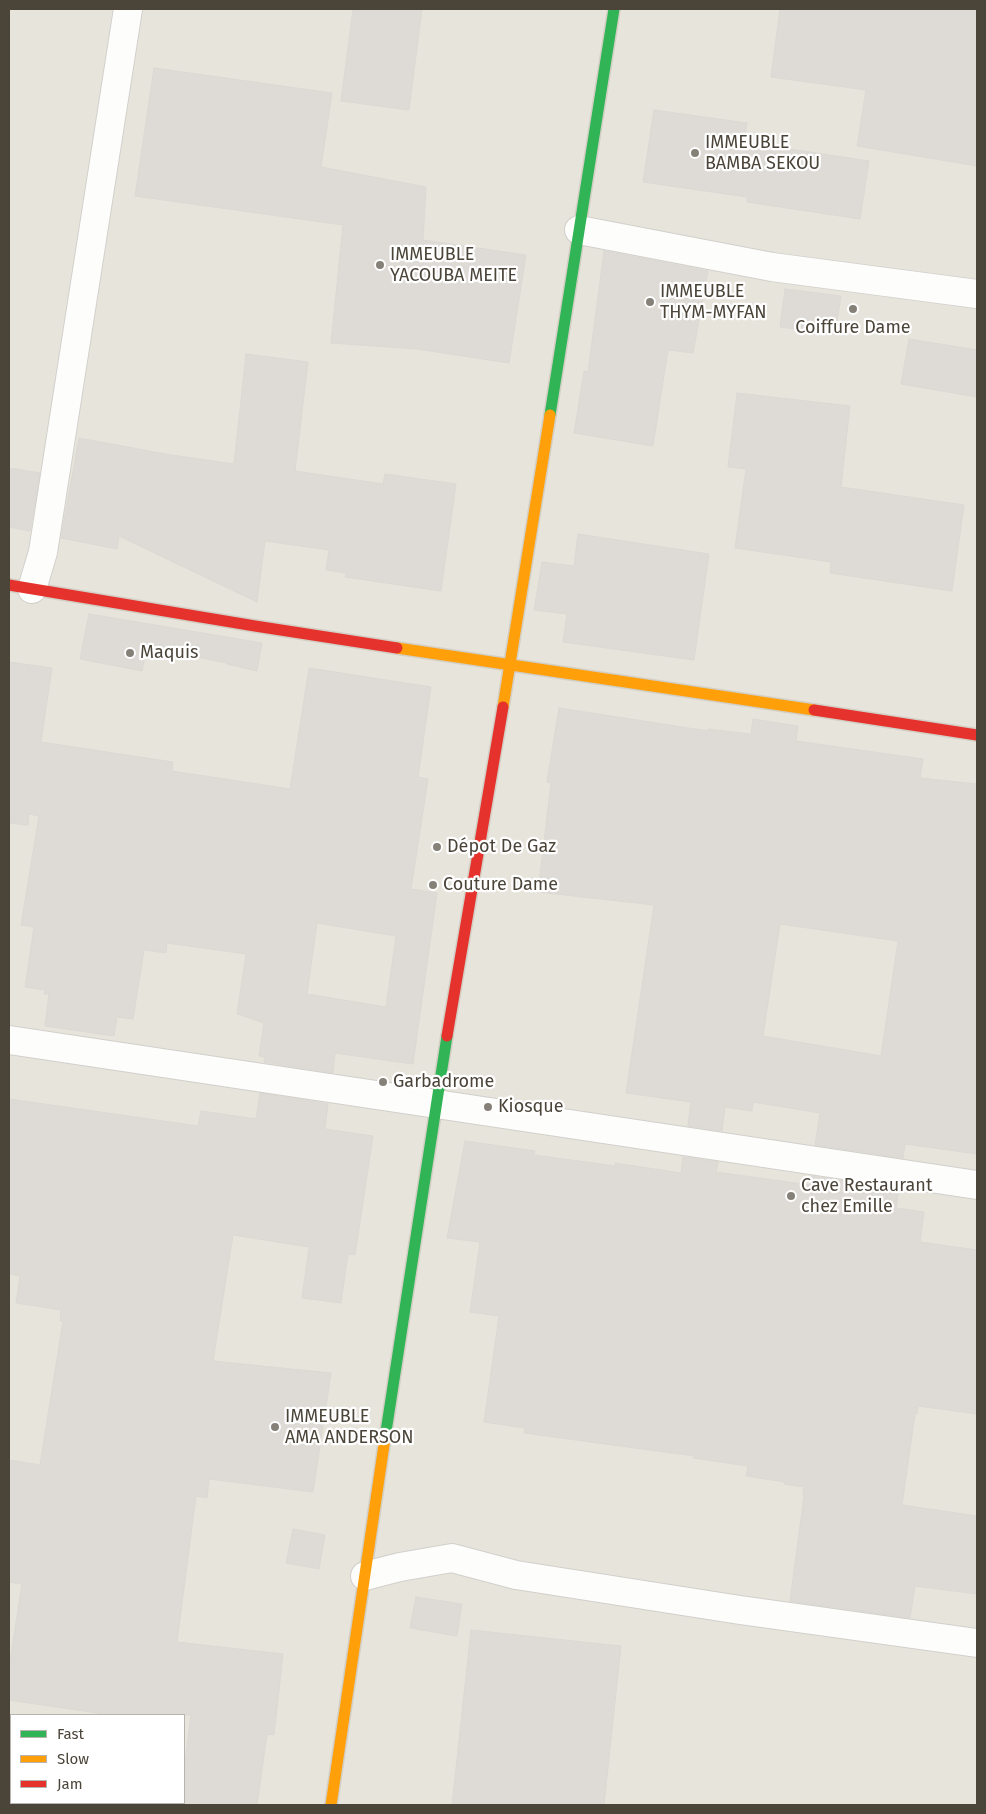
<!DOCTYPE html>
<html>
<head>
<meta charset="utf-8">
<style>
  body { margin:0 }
  #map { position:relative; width:986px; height:1814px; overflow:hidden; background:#f4f2ee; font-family:"Fira Sans",sans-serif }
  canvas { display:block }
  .frame { position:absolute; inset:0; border:10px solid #4b4439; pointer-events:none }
  .legend { position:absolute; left:10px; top:1714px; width:175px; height:90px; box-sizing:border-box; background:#fff; border:1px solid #b7b4b0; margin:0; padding:6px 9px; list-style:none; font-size:15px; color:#4b4439 }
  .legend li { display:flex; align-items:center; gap:10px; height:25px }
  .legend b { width:25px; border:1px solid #b7b4b0 }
</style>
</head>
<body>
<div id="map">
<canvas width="986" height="1814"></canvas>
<div class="frame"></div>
<ul class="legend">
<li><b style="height:6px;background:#30b455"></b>Fast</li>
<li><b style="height:6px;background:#ff9f0a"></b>Slow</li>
<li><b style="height:6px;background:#e5322d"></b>Jam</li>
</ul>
</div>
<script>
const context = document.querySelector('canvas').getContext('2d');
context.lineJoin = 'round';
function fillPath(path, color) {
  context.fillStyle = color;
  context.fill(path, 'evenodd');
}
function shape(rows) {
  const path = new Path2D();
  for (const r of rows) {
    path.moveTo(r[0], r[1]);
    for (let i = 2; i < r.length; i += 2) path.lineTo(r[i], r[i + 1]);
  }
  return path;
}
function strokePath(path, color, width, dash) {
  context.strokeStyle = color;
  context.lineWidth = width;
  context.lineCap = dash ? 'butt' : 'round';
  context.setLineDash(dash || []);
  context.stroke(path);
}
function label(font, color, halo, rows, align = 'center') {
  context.font = font + ' "Fira Sans",sans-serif';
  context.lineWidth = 4.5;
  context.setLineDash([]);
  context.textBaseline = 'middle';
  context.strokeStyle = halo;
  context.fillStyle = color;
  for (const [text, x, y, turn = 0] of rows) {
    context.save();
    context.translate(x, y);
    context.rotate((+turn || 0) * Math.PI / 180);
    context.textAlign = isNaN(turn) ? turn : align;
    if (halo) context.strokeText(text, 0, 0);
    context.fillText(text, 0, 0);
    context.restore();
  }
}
fillPath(shape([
  [9,9,977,9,977,1805,9,1805],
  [11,1715,184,1715,184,1803,11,1803]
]), '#e7e4dc');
const building = shape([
  [353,9,422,9,409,110,341,101,353,9],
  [780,9,977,9,977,166,857,146,866,90,771,77,780,9],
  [154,68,332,93,321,167,426,187,423,240,526,255,509,363,417,349,331,343,343,225,135,196,154,68],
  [654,110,747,123,744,142,869,161,860,219,747,202,747,197,643,182,654,110],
  [604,251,708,271,693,353,668,350,653,446,574,433,584,371,588,372,604,251],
  [785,289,841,296,835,334,780,327,785,289],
  [909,339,977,350,977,397,901,384,909,339],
  [246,354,308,362,295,471,383,484,385,474,456,484,441,591,345,577,346,573,326,570,329,550,265,541,257,602,119,536,117,549,61,538,79,438,165,454,234,464,246,354],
  [737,393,850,406,841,487,964,505,952,591,830,573,831,562,735,548,746,469,728,467,737,393],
  [9,468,40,473,30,531,9,527,9,468],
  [578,534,709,554,694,660,563,642,567,614,534,610,542,562,574,566,578,534],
  [89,614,262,643,257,671,227,664,227,663,147,647,142,671,80,659,89,614],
  [9,662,52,668,41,742,173,762,172,771,290,789,309,668,431,687,418,777,428,779,411,889,437,893,413,1064,335,1053,333,1073,264,1062,265,1057,259,1056,264,1023,237,1014,246,954,167,943,166,953,144,950,133,1019,117,1017,114,1036,45,1026,49,994,44,994,45,990,25,987,34,927,21,925,39,816,29,814,28,825,9,823,9,662],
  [317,923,396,936,386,1007,307,994,317,923],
  [559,708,708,731,708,729,751,734,753,719,798,726,796,741,923,759,920,778,977,784,977,1154,905,1144,903,1158,815,1145,820,1113,753,1102,752,1111,725,1107,722,1131,688,1126,691,1102,626,1093,654,905,538,892,551,783,547,782,559,708],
  [780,924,898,941,881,1056,763,1036,780,924],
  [260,1093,328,1104,325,1129,373,1136,355,1255,348,1254,341,1303,302,1298,309,1247,233,1235,213,1361,331,1373,313,1492,209,1479,207,1498,196,1496,177,1642,283,1654,274,1735,267,1734,257,1805,184,1805,184,1770,191,1715,111,1715,9,1700,9,1667,22,1584,9,1582,9,1460,40,1465,63,1321,60,1321,61,1310,16,1303,20,1276,9,1274,9,1099,198,1126,201,1111,256,1119,260,1093],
  [465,1141,535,1151,534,1155,615,1166,615,1163,681,1173,683,1157,718,1162,716,1172,810,1185,811,1176,899,1189,896,1208,924,1212,920,1242,977,1250,977,1414,918,1406,917,1414,915,1414,902,1505,977,1516,977,1594,915,1586,910,1618,790,1601,804,1496,803,1495,804,1487,784,1484,785,1482,746,1476,748,1466,693,1458,694,1456,524,1433,525,1428,484,1422,499,1316,470,1312,480,1242,447,1238,465,1141],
  [293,1529,325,1535,319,1569,286,1563,293,1529],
  [416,1597,462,1604,457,1636,410,1628,416,1597],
  [471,1630,621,1646,604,1805,452,1805,471,1630]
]);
fillPath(building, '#dedbd6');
strokePath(building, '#dcd9d4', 1);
const street = shape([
  [579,230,772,267,977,294],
  [32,589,43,552,128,9],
  [9,1040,977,1185],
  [365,1576,400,1567,452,1558,516,1575,740,1610,977,1643]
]);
const fast = shape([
  [550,415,614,9],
  [385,1438,447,1036]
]);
const slow = shape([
  [397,648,814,710],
  [503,707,550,415],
  [331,1805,385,1438]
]);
const jam = shape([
  [9,585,255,626,397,648],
  [814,710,977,735],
  [447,1036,503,707]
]);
strokePath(street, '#d2d0cb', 30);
strokePath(fast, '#d3cfc5', 14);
strokePath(slow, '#d3cfc5', 14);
strokePath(jam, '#d3cfc5', 14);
strokePath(street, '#fdfdfc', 28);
strokePath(fast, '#30b455', 11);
strokePath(slow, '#ff9f0a', 11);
strokePath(jam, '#e5322d', 11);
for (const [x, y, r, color] of [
  [695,153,5,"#868178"],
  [380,265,5,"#868178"],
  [650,302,5,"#868178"],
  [853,309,5,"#868178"],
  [130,653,5,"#868178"],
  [437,847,5,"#868178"],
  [433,885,5,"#868178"],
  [383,1082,5,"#868178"],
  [488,1107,5,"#868178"],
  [791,1196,5,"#868178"],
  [275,1427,5,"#868178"]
]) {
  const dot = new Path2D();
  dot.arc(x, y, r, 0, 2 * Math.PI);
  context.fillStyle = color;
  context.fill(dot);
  strokePath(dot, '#fff', 2);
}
label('18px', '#4b4439', '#fff', [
  ["IMMEUBLE",705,143],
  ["BAMBA SEKOU",705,164],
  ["IMMEUBLE",390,255],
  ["YACOUBA MEITE",390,276],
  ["IMMEUBLE",660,292],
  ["THYM-MYFAN",660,313],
  ["Coiffure Dame",853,328,"center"],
  ["Maquis",140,653],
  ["Dépot De Gaz",447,847],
  ["Couture Dame",443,885],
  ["Garbadrome",393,1082],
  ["Kiosque",498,1107],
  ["Cave Restaurant",801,1186],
  ["chez Emille",801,1207],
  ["IMMEUBLE",285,1417],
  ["AMA ANDERSON",285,1438]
], 'left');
</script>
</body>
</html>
